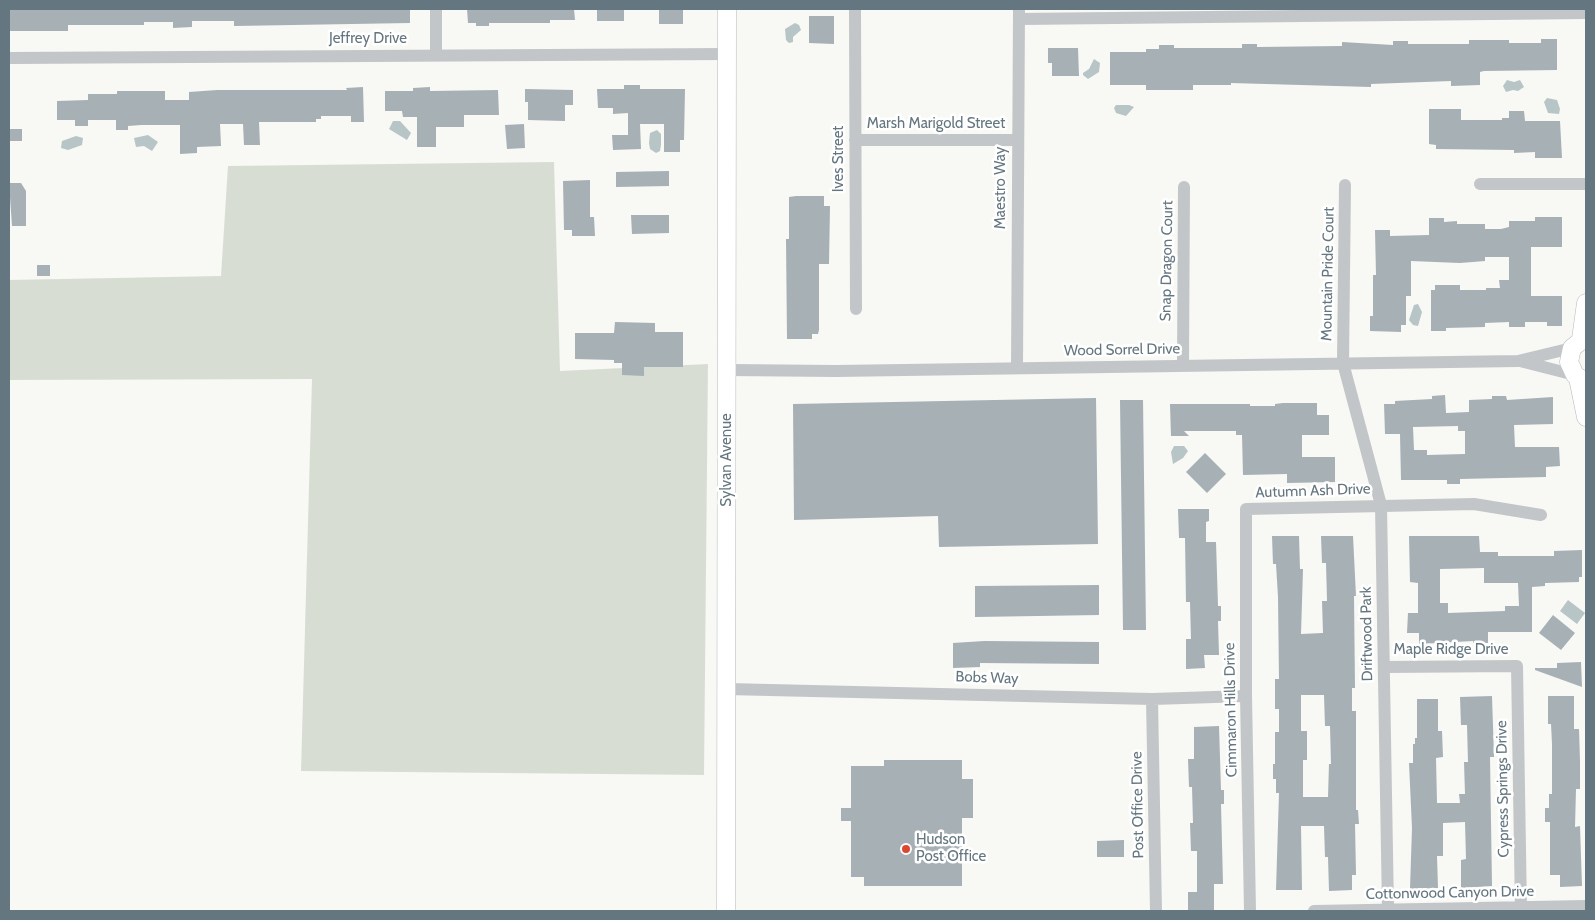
<!DOCTYPE html>
<html>
<head>
<meta charset="utf-8">
<style>
  body { margin:0 }
  #map { position:relative; width:1595px; height:920px; overflow:hidden; background:#f8f8f5; font-family:Cabin,sans-serif }
  canvas { display:block }
  .frame { position:absolute; inset:0; border:10px solid #64767f; pointer-events:none }
</style>
</head>
<body>
<div id="map">
<canvas width="1595" height="920"></canvas>
<div class="frame"></div>
</div>
<script>
const context = document.querySelector('canvas').getContext('2d');
context.lineJoin = 'round';
function fillPath(path, color) {
  context.fillStyle = color;
  context.fill(path, 'evenodd');
}
function shape(rows) {
  const path = new Path2D();
  for (const r of rows) {
    path.moveTo(r[0], r[1]);
    for (let i = 2; i < r.length; i += 2) path.lineTo(r[i], r[i + 1]);
  }
  return path;
}
function strokePath(path, color, width, dash) {
  context.strokeStyle = color;
  context.lineWidth = width;
  context.lineCap = dash ? 'butt' : 'round';
  context.setLineDash(dash || []);
  context.stroke(path);
}
function label(font, color, halo, rows, align = 'center') {
  context.font = font + ' Cabin,sans-serif';
  context.lineWidth = 5;
  context.setLineDash([]);
  context.textBaseline = 'middle';
  context.strokeStyle = halo;
  context.fillStyle = color;
  for (const [text, x, y, turn = 0] of rows) {
    context.save();
    context.translate(x, y);
    context.rotate((+turn || 0) * Math.PI / 180);
    context.textAlign = isNaN(turn) ? turn : align;
    if (halo) context.strokeText(text, 0, 0);
    context.fillText(text, 0, 0);
    context.restore();
  }
}
fillPath(shape([
  [554,162,560,371,708,364,704,775,301,771,312,379,9,380,9,280,221,276,228,166]
]), '#d8ddd4');
fillPath(shape([
  [795,23,799,25,801,30,793,37,793,42,789,43,786,40,785,29],
  [1094,59,1100,63,1099,72,1088,79,1083,75,1083,73,1089,69],
  [1507,80,1514,82,1520,80,1524,87,1518,91,1513,90,1506,92,1503,86],
  [1547,98,1557,100,1560,109,1559,114,1548,113,1544,102],
  [1116,105,1129,105,1134,107,1126,116,1116,113,1114,108],
  [393,121,400,121,411,133,407,140,389,129],
  [657,130,661,134,661,145,660,151,656,153,650,149,649,143,650,133],
  [148,135,158,142,152,151,144,146,136,147,134,138],
  [76,136,83,138,82,145,68,150,61,148,62,141],
  [1418,304,1422,312,1418,326,1413,325,1409,320,1414,305],
  [1174,446,1184,446,1188,451,1183,458,1173,464,1171,452],
  [1568,600,1585,613,1577,624,1560,611]
]), '#b7c5c7');
fillPath(shape([
  [9,9,410,9,410,23,234,26,234,21,192,21,192,27,173,28,173,22,144,22,144,25,68,25,68,31,9,31],
  [467,9,574,9,575,20,550,20,550,23,489,23,489,26,476,26,476,23,468,23],
  [597,9,624,9,624,21,597,21],
  [659,9,683,9,683,24,659,24],
  [809,16,834,16,834,44,809,43],
  [1541,39,1557,39,1557,70,1484,71,1480,72,1480,85,1451,86,1451,81,1371,84,1371,87,1231,83,1231,85,1193,85,1193,90,1146,90,1146,85,1110,85,1110,52,1146,52,1146,49,1159,49,1159,45,1174,45,1174,48,1242,48,1242,44,1257,44,1257,47,1342,46,1342,42,1393,45,1393,41,1408,41,1408,44,1469,44,1469,40,1509,40,1509,43,1541,43],
  [1048,48,1078,48,1079,76,1052,76,1052,63,1048,63],
  [624,85,640,85,640,89,685,89,684,140,680,140,680,152,664,152,664,124,640,124,641,149,613,150,612,135,628,135,628,113,613,114,613,108,598,108,597,89,624,89],
  [363,87,364,122,351,122,351,116,321,116,321,119,316,119,316,122,259,122,260,145,244,145,243,124,220,124,221,146,197,147,197,153,180,154,180,125,141,125,128,126,128,130,116,130,116,120,88,120,88,126,75,126,75,120,57,120,57,101,88,100,88,94,117,94,117,91,165,91,165,100,189,100,189,92,217,90,347,90,346,88],
  [430,87,430,91,498,90,499,115,464,115,464,127,436,127,436,147,417,147,417,117,403,117,402,111,385,111,385,91,413,91,413,88],
  [525,89,573,90,573,105,565,105,565,121,528,120,528,102,525,102],
  [1429,109,1461,109,1461,120,1502,120,1502,118,1509,118,1509,111,1524,111,1525,121,1560,121,1562,158,1535,158,1535,152,1514,153,1514,150,1436,149,1436,145,1429,144],
  [524,124,525,148,507,149,505,125],
  [9,129,22,129,22,141,9,141],
  [669,171,669,186,616,187,616,172],
  [590,180,590,217,594,217,595,236,572,236,572,230,564,230,563,181],
  [9,183,21,183,26,191,26,226,12,226],
  [796,196,824,196,824,206,830,206,829,264,819,264,819,330,818,334,812,334,812,339,787,339,786,239,789,239,789,197],
  [631,215,669,215,669,233,632,234],
  [1535,217,1562,217,1562,247,1531,247,1531,296,1562,296,1562,326,1547,326,1547,322,1525,322,1525,327,1509,327,1509,322,1485,323,1485,327,1446,328,1446,331,1431,331,1431,290,1435,290,1435,285,1460,285,1460,290,1486,290,1486,288,1500,288,1499,280,1509,280,1509,257,1485,257,1485,261,1460,263,1411,261,1411,296,1406,296,1406,325,1401,325,1401,332,1370,331,1370,316,1373,316,1373,275,1376,275,1375,230,1390,230,1390,236,1429,235,1429,218,1444,218,1444,222,1457,221,1457,224,1485,224,1485,229,1501,229,1509,227,1509,221,1535,221],
  [37,265,50,265,50,276,37,276],
  [615,322,655,323,655,332,683,332,683,367,644,367,644,376,622,375,622,363,614,363,614,360,575,359,575,333,614,333],
  [1445,395,1446,413,1469,412,1469,400,1492,399,1492,396,1506,396,1507,400,1553,397,1553,424,1514,425,1515,447,1559,447,1560,466,1546,467,1546,477,1460,479,1460,484,1447,484,1447,480,1401,480,1400,434,1385,434,1384,404,1395,404,1395,401,1432,399,1432,396],
  [1458,426,1458,431,1465,431,1465,454,1427,455,1427,450,1414,450,1413,427],
  [1096,398,1098,544,939,547,938,516,794,520,793,404],
  [1120,400,1143,400,1146,630,1123,630],
  [1283,403,1317,403,1317,415,1329,415,1329,435,1302,435,1302,457,1335,457,1335,482,1287,483,1287,474,1243,475,1242,435,1236,435,1236,431,1184,431,1189,436,1171,436,1170,404,1250,404,1250,406,1275,406,1275,404],
  [1205,453,1226,474,1207,493,1186,472],
  [1178,509,1209,509,1209,521,1206,522,1206,542,1216,542,1218,606,1221,606,1221,621,1218,621,1219,655,1204,655,1205,668,1186,669,1186,639,1191,639,1190,602,1186,602,1185,538,1179,538],
  [1272,536,1299,536,1300,569,1303,569,1301,634,1323,633,1322,601,1327,601,1326,563,1322,563,1321,536,1353,536,1356,596,1354,596,1355,688,1352,688,1352,711,1356,711,1356,810,1358,810,1359,824,1355,824,1356,875,1352,875,1352,890,1329,891,1328,857,1325,857,1324,826,1301,826,1302,890,1276,890,1279,793,1276,793,1276,779,1273,779,1273,764,1275,764,1275,732,1279,732,1279,709,1275,709,1275,679,1279,679,1278,597,1276,564,1273,564],
  [1301,695,1324,695,1325,726,1330,726,1331,764,1329,764,1328,797,1303,797,1303,760,1307,760,1307,731,1301,731],
  [1409,536,1479,536,1480,552,1498,552,1498,556,1554,556,1554,551,1582,550,1582,577,1579,577,1579,582,1545,583,1545,586,1532,587,1532,632,1488,632,1488,643,1473,643,1473,641,1419,644,1419,633,1407,633,1408,613,1418,613,1418,583,1410,582],
  [1484,568,1484,583,1518,583,1519,606,1505,606,1505,611,1448,613,1448,603,1440,603,1440,569],
  [1099,585,1099,615,975,617,975,586],
  [1553,615,1575,633,1561,650,1539,633],
  [984,641,1099,642,1099,664,980,663,980,667,953,668,953,643],
  [1581,662,1582,687,1535,670,1535,668,1557,668,1557,663],
  [1492,696,1494,757,1490,757,1492,886,1461,888,1461,860,1466,859,1465,822,1443,823,1443,856,1437,856,1438,888,1410,889,1412,828,1409,763,1413,763,1413,744,1415,744,1415,738,1417,738,1417,699,1438,699,1438,731,1442,731,1443,757,1436,758,1437,803,1460,803,1459,794,1465,794,1464,762,1468,762,1467,725,1461,725,1460,697],
  [1548,696,1574,696,1574,729,1579,729,1580,761,1580,789,1576,789,1575,827,1580,826,1582,886,1560,887,1560,875,1550,875,1550,822,1545,822,1545,808,1549,808,1549,794,1552,794,1552,744,1551,724,1548,724],
  [1219,726,1221,790,1224,790,1224,804,1221,804,1223,884,1214,884,1214,911,1188,911,1188,892,1197,892,1197,851,1191,851,1190,823,1193,823,1192,787,1189,787,1188,759,1194,759,1194,727],
  [884,760,962,760,962,779,973,779,973,818,962,818,962,886,864,886,864,877,851,877,851,821,841,821,841,808,851,808,851,766,884,766],
  [1124,840,1124,857,1097,857,1097,841]
]), '#a6b0b5');
const secondary = shape([
  [1586,337,1572,348,1569,362,1575,375,1586,382],
  [1581,339,1586,303],
  [1578,378,1586,417],
  [726,911,727,9]
]);
strokePath(secondary, '#b4babe', 19);
strokePath(shape([
  [436,9,436,55],
  [855,9,856,309],
  [1019,19,1586,13],
  [9,58,727,54],
  [855,140,1017,140],
  [1480,184,1586,184],
  [1345,185,1343,363,1381,505,1388,910],
  [1520,361,1575,375],
  [1183,365,1184,187],
  [1017,368,1019,9],
  [728,370,836,371,1518,361,1572,348],
  [1384,667,1517,666,1521,911],
  [727,689,1152,699,1246,696],
  [1152,699,1156,911],
  [1250,911,1246,696,1246,509,1474,504,1541,515],
  [1314,911,1586,906]
]), '#c2c6c9', 12);
strokePath(secondary, '#fff', 18);
for (const [x, y, r, color] of [
  [906,849,5,"#dd4630"]
]) {
  const dot = new Path2D();
  dot.arc(x, y, r, 0, 2 * Math.PI);
  context.fillStyle = color;
  context.fill(dot);
  strokePath(dot, '#fff', 2);
}
label('15px', '#64767f', '#fff', [
  ["Jeffrey Drive",368,39],
  ["Marsh Marigold Street",936,124],
  ["Ives Street",839,159,-90],
  ["Maestro Way",1001,188,-90],
  ["Snap Dragon Court",1167,261,-89],
  ["Mountain Pride Court",1328,274,-89],
  ["Wood Sorrel Drive",1122,350,-1],
  ["Sylvan Avenue",727,460,-90],
  ["Autumn Ash Drive",1313,491,-2],
  ["Driftwood Park",1367,634,-91],
  ["Maple Ridge Drive",1451,650],
  ["Bobs Way",987,678,2],
  ["Cimmaron Hills Drive",1231,710,-91],
  ["Cypress Springs Drive",1503,789,-91],
  ["Post Office Drive",1138,805,-91],
  ["Cottonwood Canyon Drive",1450,893,-1]
]);
label('15px', '#64767f', '#fff', [
  ["Hudson",916,840],
  ["Post Office",916,857]
], 'left');
</script>
</body>
</html>
